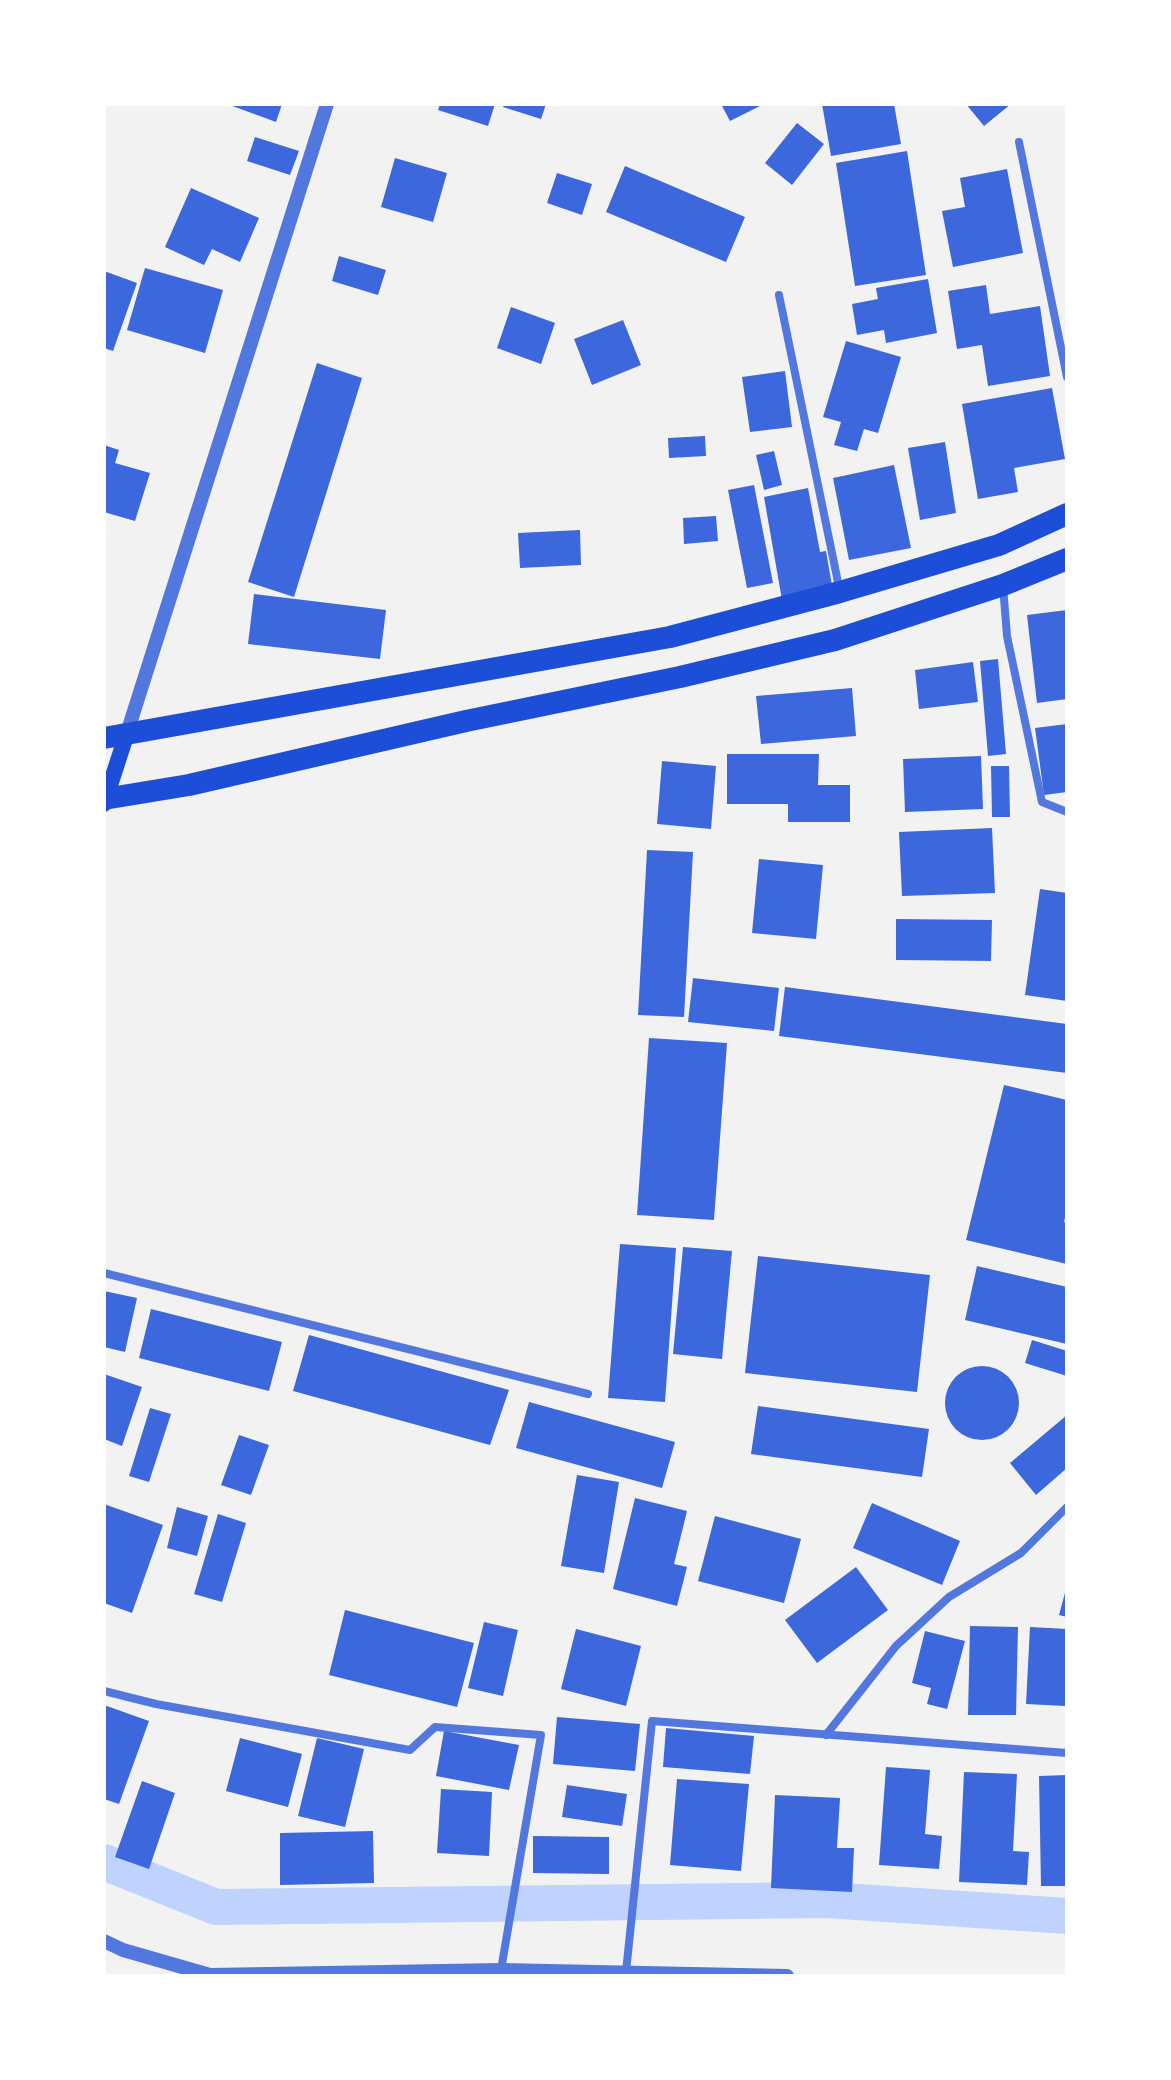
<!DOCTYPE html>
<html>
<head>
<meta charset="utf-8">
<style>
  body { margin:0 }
  #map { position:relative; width:1171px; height:2080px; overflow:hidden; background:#f2f2f2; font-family:"Varela Round",sans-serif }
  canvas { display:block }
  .frame { position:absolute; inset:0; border:106px solid #fff; pointer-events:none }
</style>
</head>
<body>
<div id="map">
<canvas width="1171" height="2080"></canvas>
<div class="frame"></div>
</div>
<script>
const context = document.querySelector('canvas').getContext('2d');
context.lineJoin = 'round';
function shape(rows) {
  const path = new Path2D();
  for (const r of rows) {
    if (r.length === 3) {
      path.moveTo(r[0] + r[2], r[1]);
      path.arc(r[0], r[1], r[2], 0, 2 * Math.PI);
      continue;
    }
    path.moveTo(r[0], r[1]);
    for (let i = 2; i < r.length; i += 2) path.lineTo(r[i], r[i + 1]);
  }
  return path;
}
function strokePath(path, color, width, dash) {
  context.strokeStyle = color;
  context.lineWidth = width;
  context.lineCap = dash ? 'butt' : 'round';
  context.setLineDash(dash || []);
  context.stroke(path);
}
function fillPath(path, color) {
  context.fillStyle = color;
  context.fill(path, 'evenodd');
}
strokePath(shape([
  [104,1862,216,1907,827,1900,1067,1916]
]), '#bfd3fe', 36);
fillPath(shape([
  [227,104,282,104,276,122],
  [440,104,495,104,488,126,438,110],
  [504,104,546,104,541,119,503,107],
  [721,104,764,104,730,121],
  [822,104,894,104,901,144,831,156],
  [966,104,1011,104,984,126],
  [797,123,824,144,792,185,765,163],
  [255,137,299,151,290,175,247,161],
  [907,151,926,275,855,286,836,163],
  [395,158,447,173,433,222,381,207],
  [625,166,745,217,726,262,606,212],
  [1007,169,1023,253,953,267,942,211,965,207,960,178],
  [557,173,592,184,582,215,547,203],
  [191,188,259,218,240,262,212,249,204,265,165,247],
  [339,256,386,270,378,295,332,281],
  [145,268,223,290,205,353,127,330],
  [104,271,137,283,113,351,104,348],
  [928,279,937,333,886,343,884,330,857,335,852,304,878,299,876,288],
  [986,285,990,314,1040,306,1050,376,988,386,982,345,957,349,948,291],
  [511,307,555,323,541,364,497,348],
  [623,320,641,365,592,385,574,339],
  [846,341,901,357,878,433,864,429,857,451,834,445,841,422,823,417],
  [317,363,362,378,294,597,248,582],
  [785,371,792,427,750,432,742,377],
  [1052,388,1065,459,1014,468,1018,492,978,499,962,404],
  [705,436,706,456,669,458,668,438],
  [945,442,956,513,920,520,908,448],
  [104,445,119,450,115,463,150,473,135,521,104,512],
  [774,451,782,485,764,490,756,455],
  [894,465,911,548,849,560,833,478],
  [754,485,773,583,747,588,728,490],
  [808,488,820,552,826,551,833,591,782,600,764,497],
  [716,516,718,541,684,544,683,518],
  [580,530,581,565,520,568,518,533],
  [254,594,386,610,380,659,248,644],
  [1067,610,1067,699,1037,703,1027,615],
  [998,659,1006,754,988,756,980,661],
  [973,662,978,702,919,709,915,670],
  [852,688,856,736,761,744,756,696],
  [1067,724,1067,792,1044,795,1035,728],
  [727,754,819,754,818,785,850,785,850,822,788,822,788,804,727,804],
  [981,756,983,809,905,812,903,759],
  [662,761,716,766,711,829,657,824],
  [991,766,1009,766,1010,817,992,817],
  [992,828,995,893,902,896,899,832],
  [647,850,693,852,684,1017,638,1015],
  [759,859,823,865,816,939,752,933],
  [1040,889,1067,893,1067,1001,1025,995],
  [896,919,992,920,991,961,896,960],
  [693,978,779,988,774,1031,688,1022],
  [785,987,1067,1024,1067,1073,779,1036],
  [649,1038,727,1043,714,1220,637,1215],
  [1004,1085,1067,1100,1067,1209,1064,1222,1067,1223,1067,1264,966,1240],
  [620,1244,676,1248,665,1402,608,1398],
  [683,1247,732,1251,722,1359,673,1354],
  [758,1256,930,1275,917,1392,745,1373],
  [977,1266,1067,1287,1067,1344,965,1320],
  [104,1291,137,1298,125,1352,104,1347],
  [151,1309,282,1342,269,1391,139,1358],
  [309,1335,509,1390,490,1445,293,1391],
  [1032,1340,1067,1351,1067,1376,1025,1363],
  [982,1403,37],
  [104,1374,142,1387,122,1446,104,1439],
  [529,1402,675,1442,662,1488,516,1448],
  [758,1406,929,1429,922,1477,751,1454],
  [150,1408,171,1414,149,1482,129,1476],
  [1067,1415,1067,1468,1036,1495,1010,1463],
  [239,1435,269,1445,251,1495,221,1485],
  [577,1475,619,1482,604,1573,561,1566],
  [635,1498,687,1511,674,1564,687,1567,677,1606,613,1589],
  [872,1503,960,1541,942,1585,853,1548],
  [104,1504,163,1525,132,1613,104,1603],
  [177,1507,208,1516,197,1556,167,1548],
  [218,1514,246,1523,222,1602,194,1594],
  [715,1516,801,1539,784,1603,698,1581],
  [856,1567,888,1610,817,1663,785,1620],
  [1066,1589,1067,1589,1067,1617,1059,1615],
  [345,1610,474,1643,457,1707,329,1675],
  [484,1622,518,1630,503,1696,468,1688],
  [970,1626,1018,1627,1016,1715,968,1715],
  [1030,1627,1067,1629,1065,1706,1026,1704],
  [576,1629,641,1646,626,1706,561,1689],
  [925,1631,965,1641,947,1709,927,1704,931,1688,912,1683],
  [104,1705,149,1721,119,1804,104,1799],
  [557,1717,640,1724,635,1771,553,1764],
  [666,1728,754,1736,750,1774,663,1767],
  [444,1731,519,1745,509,1790,436,1776],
  [240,1738,302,1754,288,1807,226,1791],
  [317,1738,364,1749,345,1827,298,1816],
  [886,1767,930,1770,925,1834,942,1836,939,1869,879,1865],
  [964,1772,1017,1774,1013,1851,1029,1852,1027,1885,959,1882],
  [1067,1775,1067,1886,1041,1886,1039,1776],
  [677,1779,749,1784,741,1871,670,1865],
  [142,1781,175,1793,149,1869,115,1857],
  [567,1785,627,1794,622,1826,562,1817],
  [441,1789,492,1792,489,1856,437,1853],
  [775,1795,840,1798,837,1848,854,1848,852,1892,771,1888],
  [373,1831,374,1883,280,1885,280,1833],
  [533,1836,609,1837,609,1874,533,1873]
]), '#3d67dc');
strokePath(shape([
  [1019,142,1067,377],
  [779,295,840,592],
  [1003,586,1007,636,1042,802,1067,812],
  [104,1273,588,1394],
  [104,1691,156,1704,410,1750,435,1727,541,1735,501,1970],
  [826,1735,896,1646,949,1597,1021,1553,1067,1507],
  [626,1972,652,1721,1067,1753]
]), '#5277de', 8);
strokePath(shape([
  [127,733,327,104],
  [104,1941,123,1950,210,1975,501,1970,787,1976]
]), '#5277de', 14);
strokePath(shape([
  [104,804,127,733]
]), '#1d4ed8', 16);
strokePath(shape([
  [104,738,670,637,840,592,999,545,1067,514],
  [104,799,189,785,466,721,680,677,835,640,1003,585,1067,559]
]), '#1d4ed8', 22);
</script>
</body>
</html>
